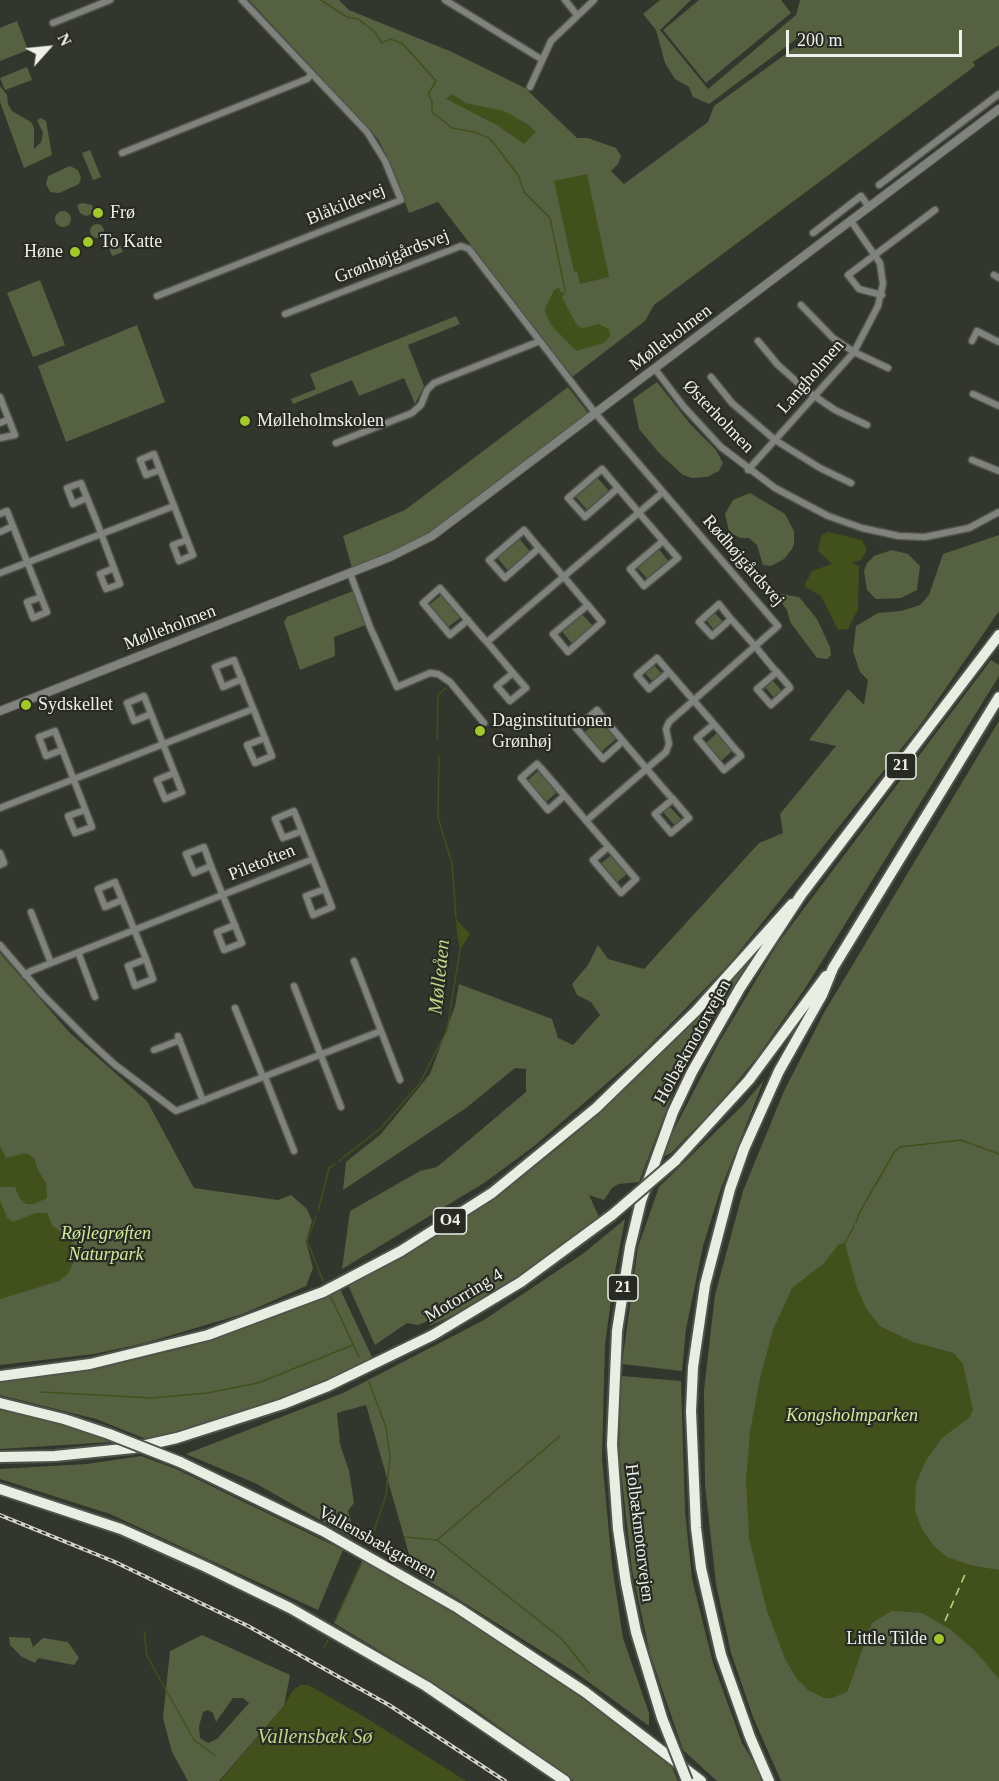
<!DOCTYPE html>
<html>
<head>
<meta charset="utf-8">
<style>
  body { margin:0 }
  #map { position:relative; width:999px; height:1781px; overflow:hidden; background:#32362c; font-family:"Times New Roman",serif }
  canvas { display:block }
  .north { position:absolute; left:18px; top:18px; width:60px; height:60px; -webkit-text-stroke:4px #282b23; paint-order:stroke; rotate:63deg; font-size:16px; font-weight:700; line-height:24px; text-align:center; color:#eef0ea }
  .north::after { content:''; display:block; margin:auto; width:21px; height:27px; background:#eef0ea; clip-path:polygon(50% 0,100% 100%,50% 72%,0 100%) }
  .scale { position:absolute; left:786px; top:30px; width:176px; height:27px; box-sizing:border-box; border:3px solid #eef0ea; border-top:0; padding-left:8px; font-size:18px; line-height:21px; white-space:nowrap; color:#eef0ea; -webkit-text-stroke:4px #282b23; paint-order:stroke }
</style>
</head>
<body>
<div id="map">
<canvas width="999" height="1781"></canvas>
<div class="north">N</div>
<div class="scale">200 m</div>
</div>
<script>
const context = document.querySelector('canvas').getContext('2d');
context.lineJoin = 'round';
function fillPath(path, color) {
  context.fillStyle = color;
  context.fill(path, 'evenodd');
}
function shape(rows) {
  const path = new Path2D();
  for (const r of rows) {
    if (r.length === 3) {
      path.moveTo(r[0] + r[2], r[1]);
      path.arc(r[0], r[1], r[2], 0, 2 * Math.PI);
      continue;
    }
    path.moveTo(r[0], r[1]);
    for (let i = 2; i < r.length; i += 2) path.lineTo(r[i], r[i + 1]);
  }
  return path;
}
function strokePath(path, color, width, dash) {
  context.strokeStyle = color;
  context.lineWidth = width;
  context.lineCap = dash ? 'butt' : 'round';
  context.setLineDash(dash || []);
  context.stroke(path);
}
function label(font, color, halo, rows, align = 'center') {
  context.font = font + ' "Times New Roman",serif';
  context.lineWidth = 4.5;
  context.setLineDash([]);
  context.textBaseline = 'middle';
  context.strokeStyle = halo;
  context.fillStyle = color;
  for (const [text, x, y, turn = 0] of rows) {
    context.save();
    context.translate(x, y);
    context.rotate((+turn || 0) * Math.PI / 180);
    context.textAlign = isNaN(turn) ? turn : align;
    if (halo) context.strokeText(text, 0, 0);
    context.fillText(text, 0, 0);
    context.restore();
  }
}
fillPath(shape([
  [249,0,339,0,349,10,452,52,525,88,577,138,588,138,616,148,621,156,618,164,611,171,624,184,708,122,714,106,808,38,806,35,799,37,709,104,693,97,689,87,675,79,665,63,656,30,643,14,660,0,691,0,660,30,708,89,796,15,800,0,999,0,999,45,973,62,975,66,654,305,645,321,572,377,438,202,409,213,390,162,378,139],
  [699,0,781,0,791,13,706,83,663,30],
  [17,21,28,50,0,61,0,28],
  [27,67,32,80,5,90,0,78],
  [0,86,7,95,8,104,12,111,31,122,34,128,34,149,41,142,43,133,37,120,41,118,46,121,52,155,24,168,0,102],
  [90,150,101,177,93,180,82,153],
  [70,166,78,170,81,178,79,184,59,193,50,192,46,184,48,176],
  [82,203,92,205,94,213,86,216,80,213,77,205],
  [63,219,8],
  [97,231,7],
  [117,238,123,252,112,256,107,242],
  [40,280,65,345,33,357,7,293],
  [456,316,460,324,408,345,424,386,415,404,404,378,359,396,352,380,293,404,291,399,316,389,310,374],
  [137,325,165,402,66,442,38,366],
  [657,382,691,425,716,450,723,463,719,471,707,477,692,478,683,475,659,453,639,429,633,399],
  [568,387,589,414,424,537,386,555,352,568,343,536,405,510],
  [597,477,609,491,587,510,575,496],
  [750,493,785,514,794,531,794,544,792,549,784,559,771,566,763,565,757,545,749,538,740,538,729,532,725,514,733,500],
  [999,535,999,611,921,724,730,963,643,1052,533,1147,484,1183,342,1269,350,1211,420,1171,437,1167,526,1092,526,1069,515,1068,466,1108,343,1190,346,1162,381,1134,430,1074,455,1006,459,984,552,1019,558,1038,573,1045,600,1015,591,1002,577,995,572,984,588,965,598,945,608,959,644,969,759,843,783,833,780,814,836,746,809,740,848,689,864,705,868,680,860,672,853,651,856,626,878,613,901,611,920,605,929,595,943,554],
  [517,536,532,554,510,573,495,555],
  [658,548,669,562,648,580,636,566],
  [892,550,908,554,920,566,917,590,901,598,876,599,867,590,864,571,867,563,874,556],
  [353,591,366,625,334,637,335,656,300,670,284,622,287,617],
  [782,594,799,597,817,619,830,647,831,655,827,659,817,658,790,622,787,610,779,599],
  [441,595,460,618,447,628,428,606],
  [714,612,723,622,714,630,705,619],
  [581,613,594,627,573,645,561,630],
  [991,660,999,665,999,676,806,987,758,1056,717,1106,671,1153,665,1156,664,1149,718,1044,778,943],
  [653,664,662,674,653,682,644,672],
  [773,681,783,692,775,699,765,687],
  [600,719,616,739,601,752,584,733],
  [999,721,999,1781,781,1781,753,1717,731,1653,716,1584,705,1485,704,1390,715,1295,743,1191,784,1091,825,1011],
  [717,733,732,751,720,762,705,744],
  [538,771,557,792,546,802,527,781],
  [669,806,682,820,675,826,663,812],
  [611,855,627,874,615,884,599,865],
  [757,950,709,1023,677,1082,639,1182,619,1184,612,1188,604,1200,589,1195,599,1217,540,1262,463,1311,429,1326,433,1319,418,1325,407,1323,375,1345,348,1285,441,1234,518,1180,561,1146,662,1053],
  [0,953,70,1033,147,1101,194,1188,278,1200,291,1195,307,1209,312,1221,306,1241,313,1268,306,1286,243,1314,145,1343,94,1354,0,1365],
  [764,1080,720,1191,703,1246,686,1329,682,1371,622,1364,638,1247,659,1187,743,1105],
  [625,1219,614,1277,605,1345,602,1458,612,1565,623,1638,649,1713,649,1726,575,1672,400,1563,409,1554,366,1405,337,1413,340,1444,349,1471,354,1503,348,1511,353,1528,350,1537,255,1483,186,1454,343,1393,484,1320,584,1253],
  [340,1289,373,1359,328,1380,218,1421,146,1439,96,1419,0,1395,0,1381,105,1366,189,1347,286,1313],
  [621,1376,681,1381,685,1511,692,1579,713,1663,742,1743,765,1781,717,1781,683,1750,650,1654,632,1570,619,1453],
  [0,1407,27,1411,112,1442,0,1449],
  [141,1456,176,1469,343,1550,318,1610,110,1514,0,1479,0,1469,87,1464],
  [363,1559,498,1638,562,1683,670,1763,678,1781,574,1781,470,1706,334,1623],
  [202,1635,290,1675,284,1706,219,1781,188,1781,172,1752,163,1718,170,1651],
  [233,1698,243,1698,249,1703,217,1739,208,1743,200,1738,199,1726,203,1712,208,1710,213,1713,216,1722],
  [9,1637,30,1638,33,1647,43,1638,68,1642,79,1658,74,1665,38,1658,35,1663,22,1657,10,1645]
]), '#566141');
fillPath(shape([
  [452,94,466,103,504,111,529,125,536,132,524,144,497,125,446,99],
  [587,174,609,277,580,284,577,271,574,272,554,181],
  [559,288,561,293,566,291,562,297,576,324,582,328,599,324,609,329,610,336,604,343,576,351,551,325,545,312,546,306,554,290],
  [828,532,862,540,867,550,861,560,851,563,859,566,858,609,848,629,838,630,821,596,804,586,812,571,832,564,818,551,821,536],
  [456,919,470,934,460,950],
  [0,1146,6,1158,26,1153,34,1158,38,1170,46,1183,47,1198,34,1204,26,1204,19,1197,15,1187,0,1187],
  [0,1200,7,1218,13,1222,36,1213,47,1213,52,1225,70,1239,75,1249,74,1262,68,1274,59,1281,0,1299],
  [845,1243,857,1288,866,1308,880,1326,913,1342,954,1353,963,1364,973,1410,969,1418,942,1438,925,1462,916,1484,915,1512,923,1531,934,1546,947,1557,970,1565,999,1570,999,1679,977,1653,950,1629,922,1613,892,1611,872,1623,847,1692,832,1698,824,1698,808,1690,797,1679,785,1659,766,1608,749,1538,746,1480,750,1431,760,1378,773,1330,792,1288,823,1264,839,1244],
  [301,1685,308,1685,363,1716,466,1781,220,1781,284,1706,293,1690]
]), '#42511b');
strokePath(shape([
  [321,0,347,17,358,19,375,32,382,43,390,39,403,44,436,81,428,94,432,101,432,112,452,128,474,132,489,138,496,146,518,175,524,192,550,218,565,290],
  [437,739,438,695,446,688],
  [439,756,438,818,452,863,456,918],
  [457,926,459,942],
  [339,1161,381,1128,420,1083,447,1030,460,950],
  [318,1211,329,1168,335,1164],
  [316,1216,307,1241,323,1281],
  [856,1223,859,1213,895,1151,900,1147,961,1140,999,1154],
  [845,1243,854,1226],
  [330,1295,359,1357],
  [369,1382,386,1427,390,1457,386,1495,370,1543],
  [41,1392,152,1398,207,1393,258,1383,353,1345],
  [404,1537,437,1540,560,1436],
  [437,1540,562,1639,589,1673],
  [335,1621,361,1564],
  [144,1631,147,1656,194,1740,216,1756],
  [324,1647,328,1640]
]), '#42511b', 1.5);
strokePath(shape([
  [945,1621,966,1572]
]), '#bed886', 1.5, [8, 6]);
const minor = shape([
  [445,0,541,59],
  [565,0,577,15],
  [53,23,110,0],
  [530,87,551,41,594,0],
  [122,153,307,79,312,74],
  [879,185,999,94],
  [813,233,861,196,869,207],
  [994,275,999,278],
  [882,295,859,289,848,275,935,210],
  [157,296,401,200,385,161,367,132,242,0],
  [801,305,833,338,854,352,888,368],
  [285,314,461,246,469,249,596,414,778,626,669,722,666,729,669,744,666,752,586,821],
  [758,341,778,365,807,391,835,410,867,425],
  [972,341,977,331,999,342],
  [655,369,684,407,721,447,775,488,828,516,862,528,899,536,925,537,969,528,999,512],
  [711,377,732,403,775,440,820,468,851,483],
  [973,394,999,406],
  [0,397,15,435,0,438],
  [0,423,9,419],
  [336,443,412,413,421,405,427,390,434,383,540,341],
  [972,460,999,471],
  [160,470,146,475,140,460,154,454,193,555,179,561,173,545,187,540],
  [748,470,854,352,878,306,883,284,880,263,851,221],
  [618,488,585,517,568,498,602,469,618,488,635,508,639,513,677,557,678,558,644,586,630,569,663,541],
  [87,498,73,504,67,488,81,483,96,520,120,584,106,589,100,574,114,568],
  [0,514,7,511,47,612,33,618,27,602,41,597],
  [0,532,13,526],
  [539,548,505,578,489,560,524,530,539,548,541,550,557,569,564,577,585,602,588,605,602,622,568,652,553,634,588,605],
  [0,573,174,506],
  [350,573,370,627,397,687,430,673,438,674,450,682,484,723],
  [731,619,712,636,699,622,719,604,731,619,755,646,773,668,777,672,789,686,790,688,771,705,757,689,777,672],
  [468,620,450,635,423,603,440,588,483,638,487,642,513,673,497,686,510,701,526,688,513,673],
  [487,642,663,492],
  [669,672,649,689,637,675,657,658,669,672,714,724,720,731,735,749,740,754,741,756,724,770,697,738,714,724],
  [242,679,223,687,215,667,234,660,272,756,255,763,247,745,265,738],
  [151,714,134,721,127,703,144,696,182,792,165,799,157,780,174,773],
  [623,741,603,759,576,728,597,710,611,727,623,741,628,747,669,795,673,799,689,818,671,833,655,814,673,799],
  [62,750,46,756,39,737,55,731,92,827,75,833,68,816,85,810],
  [564,796,548,810,521,778,537,764,541,768,636,879,621,893,593,860,608,847],
  [0,808,253,709],
  [302,831,283,838,275,819,294,811,332,907,313,915,306,896,325,889],
  [0,853,4,863,0,865],
  [211,866,204,847,186,854,194,873,211,866,242,943,224,950,217,932,235,925],
  [122,900,105,907,98,889,115,882,146,959,128,966,135,986,153,979,146,959],
  [31,912,51,963],
  [0,945,43,995,88,1040,114,1064,176,1111,381,1031],
  [78,952,95,997],
  [354,961,400,1080],
  [25,975,31,971,313,859],
  [294,986,341,1107],
  [235,1008,263,1077],
  [178,1036,203,1101],
  [154,1050,180,1040],
  [265,1077,294,1151]
]);
const tertiary = shape([
  [0,711,390,557,432,536,999,109]
]);
const motorway = shape([
  [675,1161,749,1080,826,976],
  [0,1376,90,1364,208,1335,323,1292,401,1251,492,1193,596,1108,696,1011,792,904],
  [0,1403,64,1419,109,1434],
  [0,1457,55,1456,133,1448,177,1438,283,1404,328,1386,433,1335,521,1282,612,1215],
  [180,1462,323,1531,458,1608,585,1692,701,1781],
  [0,1489,121,1529,206,1567,290,1608,426,1686,565,1781],
  [662,1718,636,1632,626,1583,618,1529,612,1445,617,1331,630,1247,641,1201,673,1112,692,1072,740,988,801,895,999,635],
  [769,1781,750,1737,721,1655,701,1568,696,1528,691,1411,693,1367,705,1285,730,1189,744,1149,779,1071,822,995,833,968,999,697]
]);
strokePath(minor, '#50544a', 9);
strokePath(tertiary, '#50544a', 10);
strokePath(motorway, '#50544a', 14);
strokePath(minor, '#80827d', 6);
strokePath(tertiary, '#80827d', 8);
strokePath(motorway, '#eaeee2', 10);
const rail = shape([
  [0,1515,115,1562,248,1626,389,1705,505,1781]
]);
strokePath(rail, '#d1d3cd', 4);
strokePath(rail, '#282b23', 1.5, [4.5]);
const motorwayBridge = shape([
  [612,1215,675,1161],
  [109,1434,180,1462],
  [662,1718,687,1781]
]);
strokePath(motorwayBridge, '#50544a', 14, []);
strokePath(motorwayBridge, '#eaeee2', 10);
for (const [x, y, r, color] of [
  [98,213,6,"#a2c928"],
  [88,242,6,"#a2c928"],
  [75,252,6,"#a2c928"],
  [245,421,6,"#a2c928"],
  [26,705,6,"#a2c928"],
  [480,731,6,"#a2c928"],
  [939,1639,6,"#a2c928"]
]) {
  const dot = new Path2D();
  dot.arc(x, y, r, 0, 2 * Math.PI);
  context.fillStyle = color;
  context.fill(dot);
  strokePath(dot, '#282b23', 2);
}
for (const [x, y, w] of [
  [901,766,30],
  [450,1221,33],
  [623,1288,30]
]) {
  const box = new Path2D();
  box.roundRect(x - w / 2, y - 13, w, 26, 4.5);
  context.fillStyle = '#282b23';
  context.fill(box);
  strokePath(box, '#eef0ea', 1.5);
}
label('bold 16px', '#eef0ea', null, [
  ["21",901,766],
  ["O4",450,1221],
  ["21",623,1288]
]);
label('18px', '#eef0ea', '#282b23', [
  ["Blåkildevej",346,205,-22],
  ["Grønhøjgårdsvej",392,257,-21],
  ["Mølleholmen",671,338,-37],
  ["Langholmen",811,377,-49],
  ["Østerholmen",718,417,46],
  ["Rødhøjgårdsvej",743,561,49],
  ["Mølleholmen",170,628,-21],
  ["Piletoften",262,863,-22],
  ["Holbækmotorvejen",693,1042,-61],
  ["Motorring 4",464,1296,-31],
  ["Holbækmotorvejen",639,1533,83],
  ["Vallensbækgrenen",377,1543,29]
]);
label('18px', '#eef0ea', '#282b23', [
  ["Frø",110,213],
  ["To Katte",100,242],
  ["Høne",63,252,"right"],
  ["Mølleholmskolen",257,421],
  ["Sydskellet",38,705],
  ["Daginstitutionen",492,721],
  ["Grønhøj",492,742],
  ["Little Tilde",927,1639,"right"]
], 'left');
label('italic 18px', '#d0eb98', '#282b23', [
  ["Røjlegrøften",106,1234],
  ["Naturpark",106,1255],
  ["Kongsholmparken",852,1416]
]);
label('italic 20px', '#bed886', '#282b23', [
  ["Mølleåen",440,977,-84],
  ["Vallensbæk Sø",315,1738]
]);
</script>
</body>
</html>
